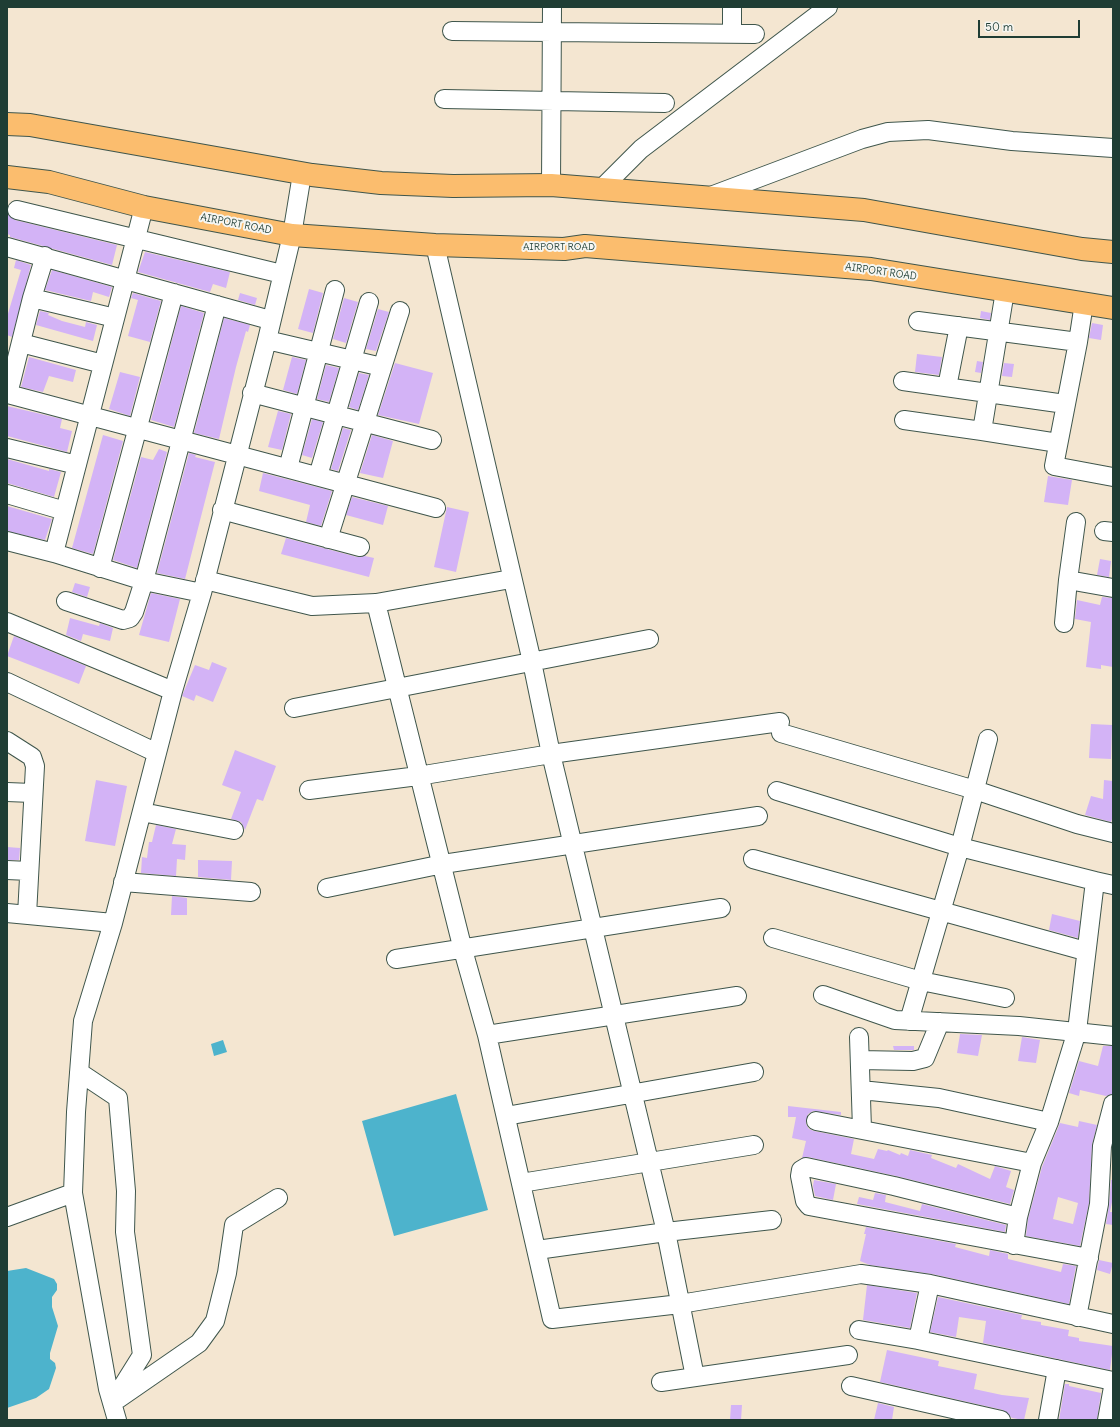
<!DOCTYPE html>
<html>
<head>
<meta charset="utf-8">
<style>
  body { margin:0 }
  #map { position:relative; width:1120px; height:1427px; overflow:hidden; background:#f4e6d1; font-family:Delius,sans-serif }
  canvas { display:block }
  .frame { position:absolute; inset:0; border:8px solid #1f3d34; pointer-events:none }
  .scale { position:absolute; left:978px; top:20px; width:102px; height:18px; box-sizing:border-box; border:2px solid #1f3d34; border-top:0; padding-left:5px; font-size:12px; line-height:14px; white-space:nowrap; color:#1f3d34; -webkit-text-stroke:3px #f6f6f2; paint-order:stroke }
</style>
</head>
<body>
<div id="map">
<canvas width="1120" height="1427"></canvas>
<div class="frame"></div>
<div class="scale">50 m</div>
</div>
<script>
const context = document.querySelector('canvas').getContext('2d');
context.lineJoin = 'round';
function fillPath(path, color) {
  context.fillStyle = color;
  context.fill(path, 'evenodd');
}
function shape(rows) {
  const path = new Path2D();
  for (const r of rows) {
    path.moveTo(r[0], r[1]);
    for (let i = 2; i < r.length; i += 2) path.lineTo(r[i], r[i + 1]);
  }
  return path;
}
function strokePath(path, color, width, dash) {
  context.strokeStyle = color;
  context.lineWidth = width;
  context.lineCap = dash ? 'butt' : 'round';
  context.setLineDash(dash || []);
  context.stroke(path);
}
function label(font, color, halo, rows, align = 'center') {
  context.font = font + ' Delius,sans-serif';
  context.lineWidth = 4;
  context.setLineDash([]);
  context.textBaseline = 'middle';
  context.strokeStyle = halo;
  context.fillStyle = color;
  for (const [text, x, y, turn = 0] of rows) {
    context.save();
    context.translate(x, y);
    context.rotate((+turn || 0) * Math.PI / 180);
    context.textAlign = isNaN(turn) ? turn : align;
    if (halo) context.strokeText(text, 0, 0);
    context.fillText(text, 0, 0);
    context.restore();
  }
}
fillPath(shape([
  [223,1040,227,1052,214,1056,211,1044],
  [456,1094,488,1210,394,1236,362,1121],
  [26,1268,54,1279,57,1284,57,1290,52,1297,52,1307,58,1326,50,1353,50,1359,55,1363,56,1368,49,1389,36,1398,7,1408,7,1271]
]), '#4db3cc');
fillPath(shape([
  [7,213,15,220,117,245,112,265,10,237,10,235,7,234],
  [145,252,230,272,226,288,213,284,210,292,138,272],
  [16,260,31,265,12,337,7,335,7,317,21,270,14,268],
  [52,270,112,287,109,297,93,292,91,301,45,290],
  [309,289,323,293,313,333,298,329],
  [133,293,161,301,150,342,128,336,138,300,131,298],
  [240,293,257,298,255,305,238,300],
  [344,298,358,302,346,343,333,339],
  [181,306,204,313,174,427,151,420],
  [378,309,389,312,376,351,366,349],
  [40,311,49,313,48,315,62,321,85,327,86,322,97,325,93,341,36,325],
  [981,311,991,313,990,320,980,318],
  [224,318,250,325,248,332,246,331,236,367,219,439,194,433],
  [1092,323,1103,325,1101,340,1089,338],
  [917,354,942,357,939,375,915,372],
  [29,357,76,370,73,382,49,376,43,392,21,387],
  [292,357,306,360,297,394,283,390],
  [977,361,983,362,981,373,975,372],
  [395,363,433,373,419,424,378,415],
  [1004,363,1014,364,1012,377,1002,376],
  [326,365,339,368,329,402,317,399],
  [120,372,140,377,130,416,109,409],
  [359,373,369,375,358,410,349,407],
  [7,406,62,419,60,428,72,431,67,452,7,436],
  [278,411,291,414,282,450,268,447],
  [312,419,323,422,312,458,302,455],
  [343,428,351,430,338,471,331,469],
  [103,435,123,441,93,554,72,548],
  [372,435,393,441,383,478,360,473],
  [159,449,167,452,137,568,113,560,141,457,153,460],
  [189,453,196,455,195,457,215,462,185,579,157,573],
  [7,459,49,471,49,469,61,472,54,497,7,483],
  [263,473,332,491,321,526,306,522,310,505,259,491],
  [1048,476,1072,480,1068,505,1044,502],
  [352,497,388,506,383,525,346,515],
  [7,506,52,519,45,540,7,531],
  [447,507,469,512,456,572,434,567],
  [286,538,357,557,365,556,374,558,369,577,281,554],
  [1100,559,1111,561,1109,577,1097,575],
  [75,583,90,587,87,597,72,592],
  [151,593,180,599,169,642,139,635],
  [1102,597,1113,598,1113,667,1101,665,1101,669,1086,667,1091,622,1075,619,1077,600,1100,605],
  [70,618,99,626,100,623,113,628,110,641,83,634,81,641,66,635],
  [14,636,86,666,79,684,7,656],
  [212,662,227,668,213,702,196,695,194,701,182,696,195,665,209,670],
  [1091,724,1112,725,1111,759,1089,758],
  [235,750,276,766,263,801,257,799,245,830,241,822,231,819,241,792,222,785],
  [96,780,127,786,115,846,85,841],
  [1104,780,1113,781,1113,816,1111,822,1085,815,1091,796,1103,799],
  [156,825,176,829,172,844,186,845,185,860,177,859,176,876,141,873,142,857,147,858,149,842,152,842],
  [7,847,20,848,19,860,7,860],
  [198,860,232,861,231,880,198,877],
  [172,896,187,898,187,915,171,915],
  [1052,914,1080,921,1078,938,1049,930],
  [960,1034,982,1035,978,1056,957,1053],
  [1022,1037,1040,1040,1036,1063,1018,1061],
  [893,1046,914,1046,914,1050,894,1050],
  [1103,1046,1113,1046,1113,1094,1106,1096,1080,1090,1079,1096,1069,1093,1079,1061,1098,1066],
  [788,1106,841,1112,841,1115,813,1111,808,1114,806,1124,809,1129,814,1131,854,1139,851,1154,874,1159,878,1149,887,1151,888,1150,900,1155,901,1153,908,1156,910,1150,932,1155,931,1158,956,1168,958,1164,990,1179,995,1166,1011,1171,1006,1187,1014,1190,1010,1204,896,1176,808,1157,802,1158,806,1141,792,1138,796,1117,788,1117],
  [1079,1121,1097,1125,1092,1145,1089,1203,1080,1246,1026,1236,1028,1219,1042,1167,1060,1123,1078,1127],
  [1058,1197,1078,1203,1073,1224,1053,1219],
  [814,1180,836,1184,833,1200,815,1196,813,1186],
  [1111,1180,1113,1180,1113,1197,1110,1212,1113,1212,1113,1225,1106,1224,1109,1205],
  [875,1193,886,1195,885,1202,920,1211,922,1204,1006,1225,1005,1232,857,1204,859,1197,873,1200],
  [866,1227,956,1244,955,1247,989,1256,990,1250,1008,1254,1008,1259,1061,1272,1063,1264,1076,1266,1069,1304,932,1274,870,1265,860,1261,866,1234,864,1234],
  [1099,1260,1113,1263,1110,1274,1097,1270],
  [867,1285,917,1293,910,1328,863,1320],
  [938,1297,1022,1315,1021,1319,1041,1322,1041,1325,1069,1330,1068,1336,1079,1338,1079,1341,1113,1346,1110,1370,983,1343,986,1321,959,1317,956,1337,930,1332],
  [887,1350,939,1361,938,1366,977,1374,974,1389,1002,1395,1029,1398,1024,1420,1012,1418,1003,1410,880,1382],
  [1065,1384,1069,1384,1069,1386,1101,1393,1097,1420,1059,1420],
  [878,1403,894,1407,892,1420,874,1420],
  [731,1405,742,1405,741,1420,730,1420]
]), '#d3b3f6');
const minor = shape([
  [732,7,732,34],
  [452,31,755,34],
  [444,99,665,103],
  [551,185,552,7],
  [601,189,641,149,828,7],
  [708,197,862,139,888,132,928,130,1012,141,1113,148],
  [17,210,282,274],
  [435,245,532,662,551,754,666,1232,695,1377],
  [7,247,270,320],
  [45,256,32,298,8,394,436,508],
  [1005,291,982,431,1058,443],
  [32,298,115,318],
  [1084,303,1078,342,1054,466,1113,477],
  [918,321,1078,342],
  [267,340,382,367],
  [21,343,103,364],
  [903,381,1065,404],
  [947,387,959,326],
  [252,393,432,440],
  [904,420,982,431],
  [7,448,77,465],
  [288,468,335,290],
  [318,476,369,302],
  [7,494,65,511],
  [222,510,360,547],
  [1104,531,1113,532],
  [328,539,400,311],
  [7,541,54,553,144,581,202,593],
  [54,553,144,207],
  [100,568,174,293],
  [205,580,312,606,376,603,511,579],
  [1068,580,1113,588],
  [66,601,123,620,130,618,134,612,144,581,217,305],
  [376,603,463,950,487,1035,552,1319,680,1304,861,1274,930,1284,1113,1324],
  [7,622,173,691],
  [1064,623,1068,580,1076,522],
  [7,682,157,753],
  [294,708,649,639],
  [781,733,975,790,1077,824,1113,833],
  [7,741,32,757,35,766,27,915],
  [309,790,418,776,551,754,780,722],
  [777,791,960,847,988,739],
  [7,792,32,793],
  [142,812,234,830],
  [753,859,1085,951],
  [7,870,29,871],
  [123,882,251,892],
  [327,888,443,864,758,816],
  [7,913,113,923],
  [773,938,921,981,1005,998],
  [396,959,721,908],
  [823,995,895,1020,1019,1026,1113,1036],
  [909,1021,960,847,1095,881],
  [487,1035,737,996],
  [859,1037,862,1129],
  [860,1060,913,1061,925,1058,940,1022],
  [79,1072,118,1098,126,1191,125,1232,142,1355,112,1403],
  [861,1090,939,1098,1049,1122],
  [506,1116,754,1072],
  [816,1121,1032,1163],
  [521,1183,754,1145],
  [7,1217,73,1193],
  [1018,1217,894,1186,806,1167,801,1170,800,1176,805,1201,809,1206,1089,1258],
  [1014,1245,1018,1217,1032,1163,1049,1122,1077,1031,1095,881,1113,885],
  [537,1250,666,1232,772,1220],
  [1077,1317,1099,1204,1102,1146,1113,1104],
  [859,1330,918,1340,1113,1381],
  [918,1340,930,1284],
  [661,1382,848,1355],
  [851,1386,1001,1420],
  [118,1399,199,1343,215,1321,227,1273,234,1225,278,1198],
  [117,1420,108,1389,73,1193,76,1112,83,1021,113,923,173,691,202,593,267,340,292,235,302,174],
  [1048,1420,1057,1369],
  [1107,1420,1113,1387]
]);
const major = shape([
  [7,124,30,125,312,175,381,183,453,186,551,185,864,210,1082,249,1113,252],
  [7,177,49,182,144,207,292,235,435,245,564,249,585,246,871,269,1113,308]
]);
strokePath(minor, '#3f564c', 20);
strokePath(major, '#3f564c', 24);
strokePath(minor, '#fff', 18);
strokePath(major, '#fbbd6e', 22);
label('10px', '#1f3d34', '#f6f6f2', [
  ["AIRPORT ROAD",236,224,11],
  ["AIRPORT ROAD",559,247],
  ["AIRPORT ROAD",881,272,8]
]);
</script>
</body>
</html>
